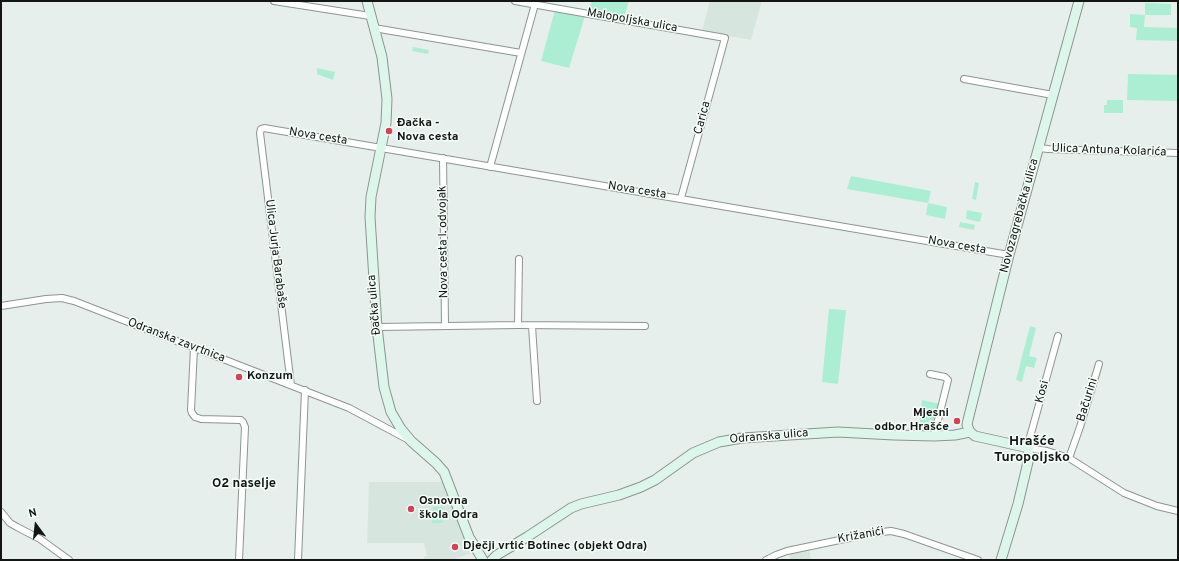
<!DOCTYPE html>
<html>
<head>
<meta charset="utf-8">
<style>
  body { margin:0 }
  #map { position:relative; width:1179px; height:561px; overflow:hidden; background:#e7efec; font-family:Overpass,sans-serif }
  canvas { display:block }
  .frame { position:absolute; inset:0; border:2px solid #131615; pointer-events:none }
  .north { position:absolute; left:16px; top:505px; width:40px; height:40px; -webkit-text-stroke:3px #f5fdf9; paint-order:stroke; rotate:345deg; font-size:11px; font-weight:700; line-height:16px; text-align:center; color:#131615 }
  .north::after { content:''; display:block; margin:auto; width:14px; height:18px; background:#131615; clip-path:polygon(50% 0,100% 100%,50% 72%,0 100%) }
</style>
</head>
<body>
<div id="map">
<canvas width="1179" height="561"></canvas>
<div class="frame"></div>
<div class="north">N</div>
</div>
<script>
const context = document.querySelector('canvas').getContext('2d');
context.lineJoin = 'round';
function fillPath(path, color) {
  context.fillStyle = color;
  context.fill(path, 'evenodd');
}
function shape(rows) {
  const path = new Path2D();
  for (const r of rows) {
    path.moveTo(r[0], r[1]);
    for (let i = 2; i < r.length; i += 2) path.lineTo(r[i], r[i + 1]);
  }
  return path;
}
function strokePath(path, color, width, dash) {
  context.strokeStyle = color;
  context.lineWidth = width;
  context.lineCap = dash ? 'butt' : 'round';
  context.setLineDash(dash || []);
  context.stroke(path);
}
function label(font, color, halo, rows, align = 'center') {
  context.font = font + ' Overpass,sans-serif';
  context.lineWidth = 3;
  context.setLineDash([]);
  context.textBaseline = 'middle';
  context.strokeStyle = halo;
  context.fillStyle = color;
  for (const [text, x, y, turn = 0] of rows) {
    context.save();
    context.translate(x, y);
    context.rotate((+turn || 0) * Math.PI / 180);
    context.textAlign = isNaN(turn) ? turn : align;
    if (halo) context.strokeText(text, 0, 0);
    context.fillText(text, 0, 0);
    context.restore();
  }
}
fillPath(shape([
  [710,1,762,1,751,40,702,31],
  [369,482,444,482,462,535,471,553,452,560,424,560,424,557,427,556,424,543,367,543],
  [809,549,811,560,790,560,789,554]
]), '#d6e6df');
fillPath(shape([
  [592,1,629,1,624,17,589,10],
  [1145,3,1171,4,1171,15,1145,15,1144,27,1178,28,1178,41,1136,40,1137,28,1130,27,1130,14,1145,15],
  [555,10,585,16,569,68,541,61],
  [413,47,429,50,428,54,412,51],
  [317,68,335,72,333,80,317,74],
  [1128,74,1178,75,1178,101,1127,100],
  [1107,100,1123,100,1123,113,1104,113,1104,105,1107,105],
  [851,176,931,191,928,203,947,207,945,219,926,215,928,203,847,189],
  [975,182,979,183,976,200,972,199],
  [967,210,982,213,980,222,966,219],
  [960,222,975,225,974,230,959,227],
  [829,309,846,310,838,384,822,382],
  [1030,326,1036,328,1029,356,1037,358,1034,368,1026,366,1022,382,1016,380],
  [922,400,940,404,932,431,930,432,919,432],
  [433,507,443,507,443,523,432,523]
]), '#abeed3');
const street = shape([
  [274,1,370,16],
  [515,1,725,38,681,198],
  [374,28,521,53],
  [964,79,1053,95],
  [1039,148,1048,149,1178,153],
  [443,158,445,326],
  [490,167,535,4],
  [1,306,46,299,62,298,74,301,349,408,407,439],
  [518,325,519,259],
  [532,326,537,401],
  [377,327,518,325,645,326],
  [1058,336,1030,437,1029,448,1047,451,1069,458,1124,493,1157,506,1178,511],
  [194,348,191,410,192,413,195,417,201,419,241,420,243,422,245,427,239,560],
  [930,374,945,377,948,380,934,436],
  [291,385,260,133,261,129,264,128,1009,255],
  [1069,458,1080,427,1099,364],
  [1,512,10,523,17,527,40,539,69,560],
  [298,560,305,390],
  [766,560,776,555,787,551,873,533,891,531,904,534,978,560]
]);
const secondary = shape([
  [367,1,382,57,387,99,386,123,371,197,370,217,377,327,384,387,391,412,401,429,411,441,436,463,444,472,469,537,483,560],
  [970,432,967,425,968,420,1009,255,1079,1],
  [970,432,975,436,1029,448,1028,462,1018,504,1001,560],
  [492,560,497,555,527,537,571,508,581,504,619,495,641,487,655,480,693,453,719,442,742,438,838,432,894,435,934,436,955,435,970,432]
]);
strokePath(street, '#8d9591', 8);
strokePath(secondary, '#8d9591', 11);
strokePath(street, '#fff', 6);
strokePath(secondary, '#dcf6ec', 9);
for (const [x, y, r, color] of [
  [389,131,4,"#d44355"],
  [239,377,4,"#d44355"],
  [957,421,4,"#d44355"],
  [411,509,4,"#d44355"],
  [455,547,4,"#d44355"]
]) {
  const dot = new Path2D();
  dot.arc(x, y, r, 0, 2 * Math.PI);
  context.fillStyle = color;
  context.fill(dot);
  strokePath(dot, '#f5fdf9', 1.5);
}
label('12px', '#131615', '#f5fdf9', [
  ["Malopoljska ulica",632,21,10],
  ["Carica",703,118,-75],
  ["Nova cesta",318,137,9],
  ["Ulica Antuna Kolarića",1109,151,2],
  ["Nova cesta",637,191,9],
  ["Novozagrebačka ulica",1020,216,-75],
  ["Nova cesta I. odvojak",444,242,-91],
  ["Nova cesta",957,246,10],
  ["Ulica Jurja Barabaše",275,254,83],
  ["Đačka ulica",375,305,-95],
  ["Odranska zavrtnica",176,341,21],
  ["Kosi",1043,392,-75],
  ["Bačurini",1088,400,-73],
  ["Odranska ulica",769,437,-5],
  ["Križanići",861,536,-10]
]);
label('bold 12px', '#131615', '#f5fdf9', [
  ["Đačka -",397,124],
  ["Nova cesta",397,138],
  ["Konzum",247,377],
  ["Mjesni",949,414,"right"],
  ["odbor Hrašće",949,428,"right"],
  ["Osnovna",419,502],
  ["škola Odra",419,516],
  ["Dječji vrtić Botinec (objekt Odra)",463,547]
], 'left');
label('bold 13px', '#131615', '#f5fdf9', [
  ["O2 naselje",244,484]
]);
label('bold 14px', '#131615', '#f5fdf9', [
  ["Hrašće",1032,442],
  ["Turopoljsko",1032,458]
]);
</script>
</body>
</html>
